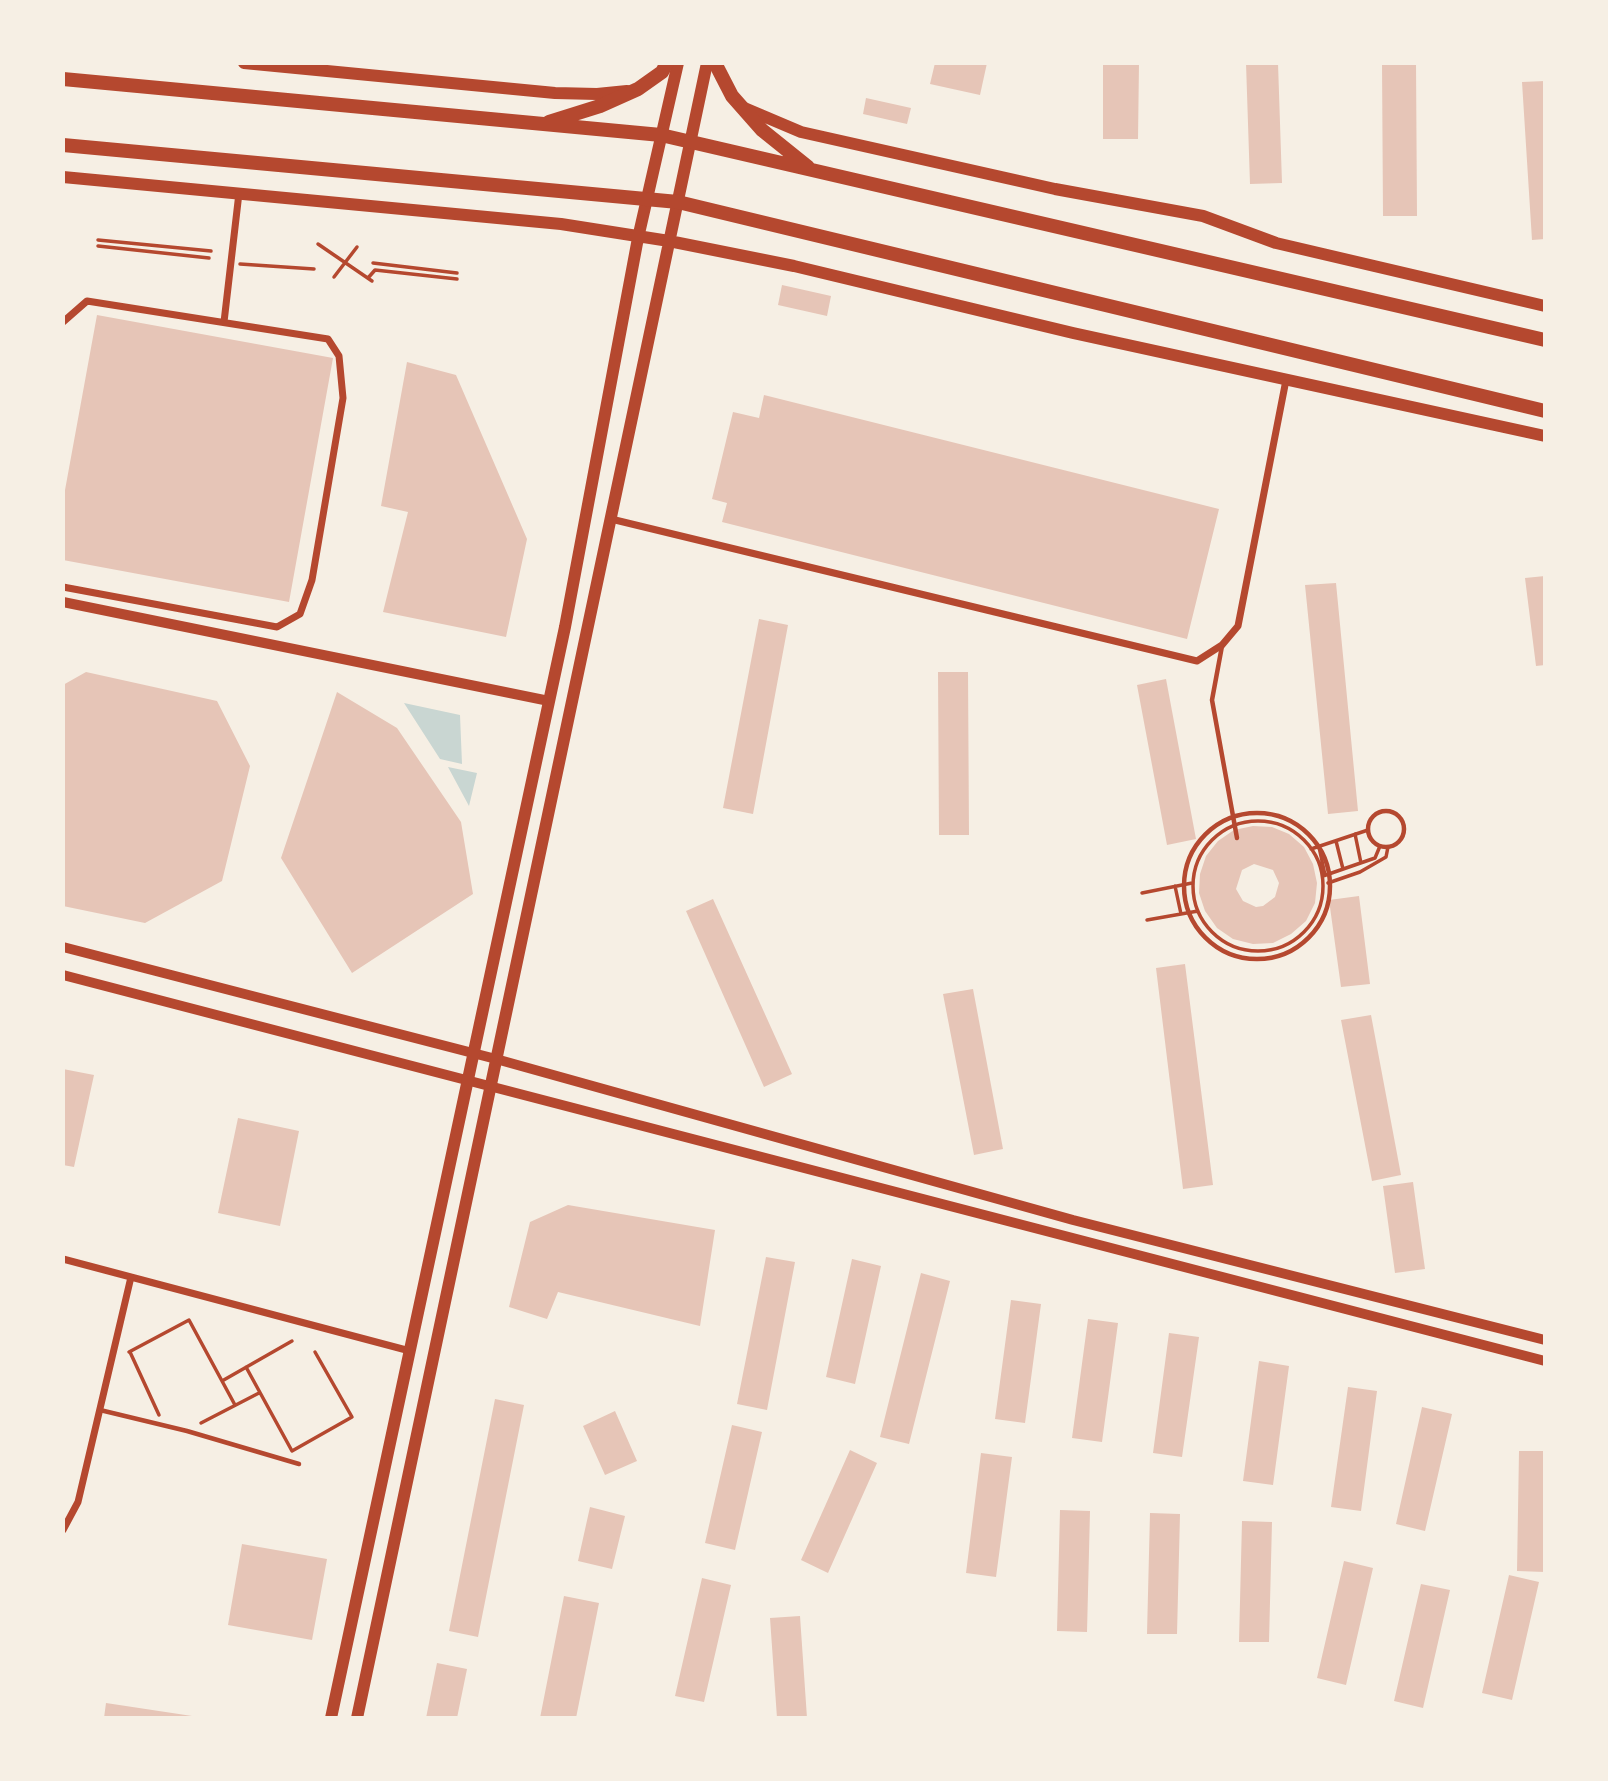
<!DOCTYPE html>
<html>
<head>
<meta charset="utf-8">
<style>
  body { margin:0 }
  #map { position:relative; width:1608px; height:1781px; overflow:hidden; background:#f6efe4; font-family:"Source Sans 3",sans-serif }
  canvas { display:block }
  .frame { position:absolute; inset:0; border:65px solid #f6efe4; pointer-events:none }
</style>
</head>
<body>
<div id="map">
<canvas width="1608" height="1781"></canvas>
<div class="frame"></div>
</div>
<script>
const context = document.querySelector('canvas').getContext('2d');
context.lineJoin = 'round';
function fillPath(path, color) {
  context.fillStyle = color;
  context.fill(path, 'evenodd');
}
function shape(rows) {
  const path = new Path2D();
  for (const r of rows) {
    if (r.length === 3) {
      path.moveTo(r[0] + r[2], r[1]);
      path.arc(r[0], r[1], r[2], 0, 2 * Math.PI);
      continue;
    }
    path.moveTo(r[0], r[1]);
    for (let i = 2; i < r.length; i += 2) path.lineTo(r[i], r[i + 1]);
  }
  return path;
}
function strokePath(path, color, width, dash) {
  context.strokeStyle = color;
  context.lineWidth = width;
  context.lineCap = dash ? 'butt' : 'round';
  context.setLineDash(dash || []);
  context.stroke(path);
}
fillPath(shape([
  [404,703,460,715,462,764,440,759],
  [448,767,477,773,469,806]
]), '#c9d6d2');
fillPath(shape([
  [935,63,987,63,980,95,930,84],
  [1103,63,1139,63,1138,139,1103,139],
  [1246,63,1278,63,1282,183,1250,184],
  [1382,63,1416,63,1417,216,1383,216],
  [1545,81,1545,239,1532,240,1522,82],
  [866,98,911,108,907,124,863,114],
  [782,285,831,296,827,316,778,305],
  [97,315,333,358,289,602,63,560,63,501],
  [407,362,456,375,527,539,506,637,383,612,408,512,381,506],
  [764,395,1219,509,1187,639,722,522,727,503,712,499,733,412,759,418],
  [1545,576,1545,665,1536,666,1525,578],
  [1336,583,1358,811,1328,814,1305,585],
  [759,619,788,625,753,814,723,808],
  [86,672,217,701,250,766,222,881,145,923,63,906,63,685],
  [938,672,968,672,969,835,939,835],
  [1166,679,1196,839,1167,845,1137,685],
  [337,692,397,728,461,822,473,894,352,973,281,858],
  [1253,826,1272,827,1289,834,1304,847,1313,864,1317,883,1315,903,1306,921,1291,934,1273,943,1253,944,1233,939,1217,928,1205,911,1199,893,1200,874,1206,856,1218,841,1234,830],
  [1254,864,1273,870,1279,883,1275,897,1263,906,1256,907,1243,901,1236,889,1242,870],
  [1359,896,1370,984,1341,987,1329,900],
  [713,899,792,1074,764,1087,686,911],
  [1185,964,1213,1185,1183,1189,1156,968],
  [973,989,1003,1149,974,1155,943,994],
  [1371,1015,1401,1175,1372,1181,1341,1020],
  [63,1069,94,1075,74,1167,63,1165],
  [238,1118,299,1131,280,1226,218,1213],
  [1413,1182,1425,1269,1395,1273,1383,1186],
  [568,1205,715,1230,700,1326,558,1292,547,1319,509,1307,530,1222],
  [766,1257,795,1262,767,1410,737,1404],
  [852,1259,881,1266,855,1384,826,1377],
  [921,1273,950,1281,909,1444,880,1437],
  [1011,1300,1041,1304,1025,1423,995,1419],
  [1088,1319,1118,1323,1102,1442,1072,1438],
  [1169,1333,1199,1337,1182,1457,1153,1453],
  [1259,1361,1289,1366,1273,1485,1243,1481],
  [1348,1387,1377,1391,1361,1511,1331,1507],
  [495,1399,524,1405,478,1637,449,1631],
  [1422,1407,1452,1414,1425,1531,1396,1524],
  [615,1411,637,1461,605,1475,583,1426],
  [732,1425,762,1432,735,1550,705,1543],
  [850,1450,877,1463,828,1573,801,1560],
  [1519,1451,1545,1451,1545,1572,1517,1571],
  [981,1453,1012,1457,996,1577,966,1573],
  [590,1507,625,1516,612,1569,578,1561],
  [1060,1510,1090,1511,1087,1632,1057,1631],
  [1150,1513,1180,1514,1177,1634,1147,1634],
  [1242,1521,1272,1522,1269,1642,1239,1642],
  [242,1544,327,1559,312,1640,228,1625],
  [1344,1561,1373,1568,1346,1685,1317,1678],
  [1509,1575,1539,1582,1512,1700,1482,1693],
  [702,1578,731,1585,704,1702,675,1696],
  [1421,1584,1450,1590,1423,1708,1394,1701],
  [564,1596,599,1603,576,1718,540,1718],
  [800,1616,807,1718,777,1718,770,1618],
  [437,1663,467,1669,457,1718,426,1718],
  [106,1703,192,1716,192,1718,104,1718]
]), '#e6c5b7');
strokePath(shape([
  [98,240,211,251],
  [318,244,372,281],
  [98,246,209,258],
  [373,263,457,273],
  [240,264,314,269],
  [334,277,357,247],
  [368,278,375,270,457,279],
  [1258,886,65],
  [1355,834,1361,863],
  [1336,841,1343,869],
  [1319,847,1325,875],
  [1311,849,1368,830],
  [1323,876,1375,858,1380,846],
  [1328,883,1360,872,1386,857,1388,847],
  [1175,886,1181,914],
  [1142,893,1192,883],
  [1147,920,1198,911],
  [129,1352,189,1320,235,1405],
  [130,1352,159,1415],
  [246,1367,292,1451],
  [222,1381,292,1341],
  [201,1423,259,1393],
  [292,1451,352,1417,315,1352]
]), '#b5482f', 3.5);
strokePath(shape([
  [1222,646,1212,700,1237,838],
  [1386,829,18],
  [1257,886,73],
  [100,1410,187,1431,299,1464]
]), '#b5482f', 4.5);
strokePath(shape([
  [63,322,87,301,328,339,339,356,343,398,312,580,300,614,277,627,63,587],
  [224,322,239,193],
  [611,519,1197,661,1222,645,1238,626,1286,380],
  [63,1259,410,1351],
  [63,1530,78,1502,131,1277]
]), '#b5482f', 7);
strokePath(shape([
  [63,602,549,701],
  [63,947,496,1059,1073,1220,1545,1340],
  [63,975,1545,1361]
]), '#b5482f', 10);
strokePath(shape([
  [244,63,555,93,597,94,627,91],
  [742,107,801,132,1055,189,1203,216,1276,243,1545,306],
  [63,177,561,224,669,241,794,266,1073,333,1545,436],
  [331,1718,565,627,638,238,678,63],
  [357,1718,707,63]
]), '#b5482f', 12);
strokePath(shape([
  [715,63,732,96,762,130,808,167],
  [63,79,661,135,1545,340],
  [549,122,600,106,638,89,662,72,667,63],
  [63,145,678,202,1545,411]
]), '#b5482f', 14);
</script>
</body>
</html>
